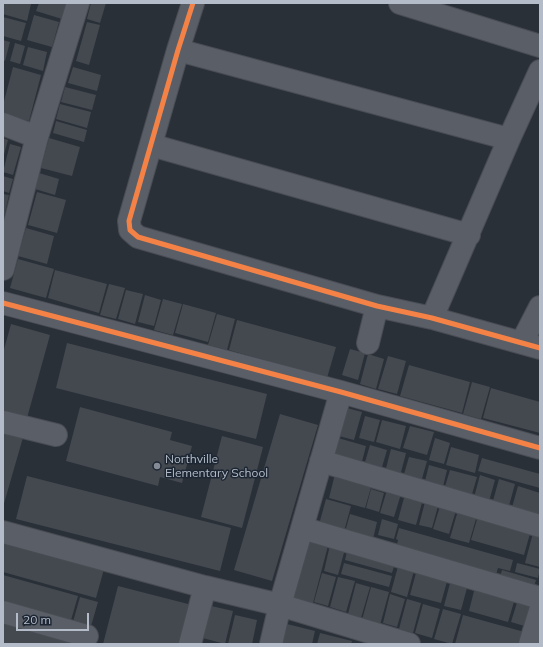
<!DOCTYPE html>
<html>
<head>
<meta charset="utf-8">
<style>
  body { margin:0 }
  #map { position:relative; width:543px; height:647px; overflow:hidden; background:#2a3038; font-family:Mulish,sans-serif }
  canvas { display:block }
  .frame { position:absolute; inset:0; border:4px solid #b4bcc9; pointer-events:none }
  .scale { position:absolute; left:16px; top:613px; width:73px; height:18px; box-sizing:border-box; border:2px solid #b4bcc9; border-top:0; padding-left:5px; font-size:12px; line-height:14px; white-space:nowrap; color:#b4bcc9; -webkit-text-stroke:3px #1d2633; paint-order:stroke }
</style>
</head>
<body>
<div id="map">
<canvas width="543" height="647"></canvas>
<div class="frame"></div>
<div class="scale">20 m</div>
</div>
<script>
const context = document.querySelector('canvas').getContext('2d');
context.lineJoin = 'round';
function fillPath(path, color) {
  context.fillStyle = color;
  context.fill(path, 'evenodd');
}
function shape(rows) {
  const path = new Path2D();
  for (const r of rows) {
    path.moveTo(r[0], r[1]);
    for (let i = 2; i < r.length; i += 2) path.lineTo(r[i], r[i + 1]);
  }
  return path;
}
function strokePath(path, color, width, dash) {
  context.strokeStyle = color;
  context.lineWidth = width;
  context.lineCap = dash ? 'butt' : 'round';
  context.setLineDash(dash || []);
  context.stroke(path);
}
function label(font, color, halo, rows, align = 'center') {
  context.font = font + ' Mulish,sans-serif';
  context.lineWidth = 3;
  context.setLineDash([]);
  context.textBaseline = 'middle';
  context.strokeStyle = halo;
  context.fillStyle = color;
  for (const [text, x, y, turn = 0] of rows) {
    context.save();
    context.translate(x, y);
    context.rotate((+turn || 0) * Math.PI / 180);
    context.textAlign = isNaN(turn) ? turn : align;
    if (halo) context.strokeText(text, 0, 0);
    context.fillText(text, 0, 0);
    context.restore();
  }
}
fillPath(shape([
  [3,3,31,4,27,21,3,14],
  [39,3,66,3,62,19,36,11],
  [91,3,106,3,100,23,87,19],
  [34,15,59,22,52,47,27,40],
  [3,17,26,23,21,41,3,36],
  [87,22,100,25,89,65,76,61],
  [3,40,10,42,5,61,3,60],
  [15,43,25,46,20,64,10,61],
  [28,47,47,52,43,71,23,65],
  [13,67,41,75,29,121,3,114,3,105],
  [73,67,101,75,97,91,68,83],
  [65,87,96,95,92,110,61,102],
  [60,104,91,112,87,128,56,119],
  [56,121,87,130,84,142,53,133],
  [3,138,8,140,3,158],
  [49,138,80,147,72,176,41,168],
  [10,144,21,147,13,175,3,172],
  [39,173,59,179,55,195,35,189],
  [3,176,13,179,9,193,3,191],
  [37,192,66,200,57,233,28,225],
  [3,194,9,195,4,217,3,216],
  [26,228,54,236,47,264,18,256],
  [18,259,54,269,46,298,10,288],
  [55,270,107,284,99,313,48,298],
  [109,284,125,288,116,319,100,315],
  [126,290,143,294,135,324,118,319],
  [145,295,161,300,154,326,138,322],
  [163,299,182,304,173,335,154,330],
  [183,304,216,313,208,342,175,333],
  [217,314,235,319,227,350,208,345],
  [237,320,336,347,327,378,229,350],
  [11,324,50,335,27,418,3,411,3,353],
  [67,343,267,394,256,439,56,388],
  [350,349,365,353,358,380,342,375],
  [368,354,384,359,376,389,360,384],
  [388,356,406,361,397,394,378,389],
  [409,365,470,382,462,413,400,396],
  [472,382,490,387,481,419,463,414],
  [491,388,540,402,540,433,483,418],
  [80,407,172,432,170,440,192,446,182,483,160,477,158,486,66,461],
  [347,408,362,412,354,440,339,436],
  [280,414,318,425,272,581,234,570],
  [365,416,380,420,374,442,359,438],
  [382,420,406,426,400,449,376,442],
  [410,426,434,432,427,455,403,448],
  [3,428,24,434,3,507],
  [222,436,263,447,242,528,201,517],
  [338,438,366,446,360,469,332,461],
  [435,438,450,443,444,464,429,460],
  [370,445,387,450,380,474,363,469],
  [451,447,479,455,475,473,446,465],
  [391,449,406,453,399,480,384,476],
  [409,457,427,461,420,486,402,481],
  [482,458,540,474,540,488,478,471],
  [429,465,447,470,442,491,424,485],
  [450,470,477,477,470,501,443,493],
  [335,474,372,484,365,508,329,498],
  [480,475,495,480,488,505,473,501],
  [27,476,231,528,220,571,16,519],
  [499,479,515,484,507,513,491,508],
  [518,486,540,493,540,519,511,511],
  [371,489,384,493,379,512,366,508],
  [387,490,401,494,394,517,380,513],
  [405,494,423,499,416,525,398,520],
  [326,499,351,506,343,535,318,528],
  [425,502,438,506,432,528,419,525],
  [441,503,457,507,449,534,433,529],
  [459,507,478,512,469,543,450,538],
  [350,514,377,522,373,539,345,532],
  [478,516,531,530,524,555,471,540],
  [382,519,398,524,394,539,378,535],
  [399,528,513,560,510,571,498,568,494,582,395,554,398,540,396,539],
  [533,533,540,535,540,567,525,563],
  [309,537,329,542,313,603,292,598],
  [3,541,104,569,96,598,3,572],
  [330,545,345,549,338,575,324,571],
  [348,547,396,560,392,573,345,560],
  [400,559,416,563,407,597,391,592],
  [344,563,392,576,389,587,341,574],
  [517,563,540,569,538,578,515,572],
  [417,569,448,578,441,603,410,595],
  [502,570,536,580,532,593,498,584],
  [322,573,336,577,328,606,314,602],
  [3,575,78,596,69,627,3,608],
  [338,577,355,581,346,612,330,607],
  [356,583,370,587,361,618,348,614],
  [450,583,467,588,461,610,444,606],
  [476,583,516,595,508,622,469,611],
  [118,586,196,606,186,644,103,644],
  [371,587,389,592,380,625,362,620],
  [390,594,405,599,397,627,383,623],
  [519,596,538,602,531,628,511,622],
  [80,597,98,602,89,633,71,629],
  [407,599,421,603,413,633,399,629],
  [423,604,440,609,432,638,415,633],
  [207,605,233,611,225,644,199,637],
  [443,609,461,614,452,644,434,639],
  [235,615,257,620,252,644,228,644],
  [463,615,528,633,525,644,455,644],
  [3,616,86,644,3,644],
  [283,623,315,631,312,644,278,644],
  [320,633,352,641,351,644,317,644]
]), '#444950');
const minor = shape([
  [193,3,178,50,129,221,130,230,138,237,377,306,432,318,540,348],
  [400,3,540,46],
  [178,50,509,139],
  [3,124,37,137],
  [151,145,469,235],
  [3,269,37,137,78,3],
  [3,303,341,392,540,448],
  [432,318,509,139,540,71],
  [522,342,540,307],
  [368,343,377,306],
  [3,422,56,435],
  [321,461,540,526],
  [302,528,540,598],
  [3,532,205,587,280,605,409,644],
  [3,612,87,636],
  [190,644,205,587],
  [271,644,280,605,341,392],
  [530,644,540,611]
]);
strokePath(minor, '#484c53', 24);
strokePath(minor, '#5a5e66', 22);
strokePath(shape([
  [193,3,178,50,129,221,130,230,138,237,377,306,432,318,540,348],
  [3,303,341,392,540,448]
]), '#f48246', 5);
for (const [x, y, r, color] of [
  [157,466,4,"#848b96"]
]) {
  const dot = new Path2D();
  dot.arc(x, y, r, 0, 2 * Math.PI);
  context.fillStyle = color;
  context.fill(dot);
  strokePath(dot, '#1d2633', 1.5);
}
label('12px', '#b4bcc9', '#1d2633', [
  ["Northville",165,459],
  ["Elementary School",165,473]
], 'left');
</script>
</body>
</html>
